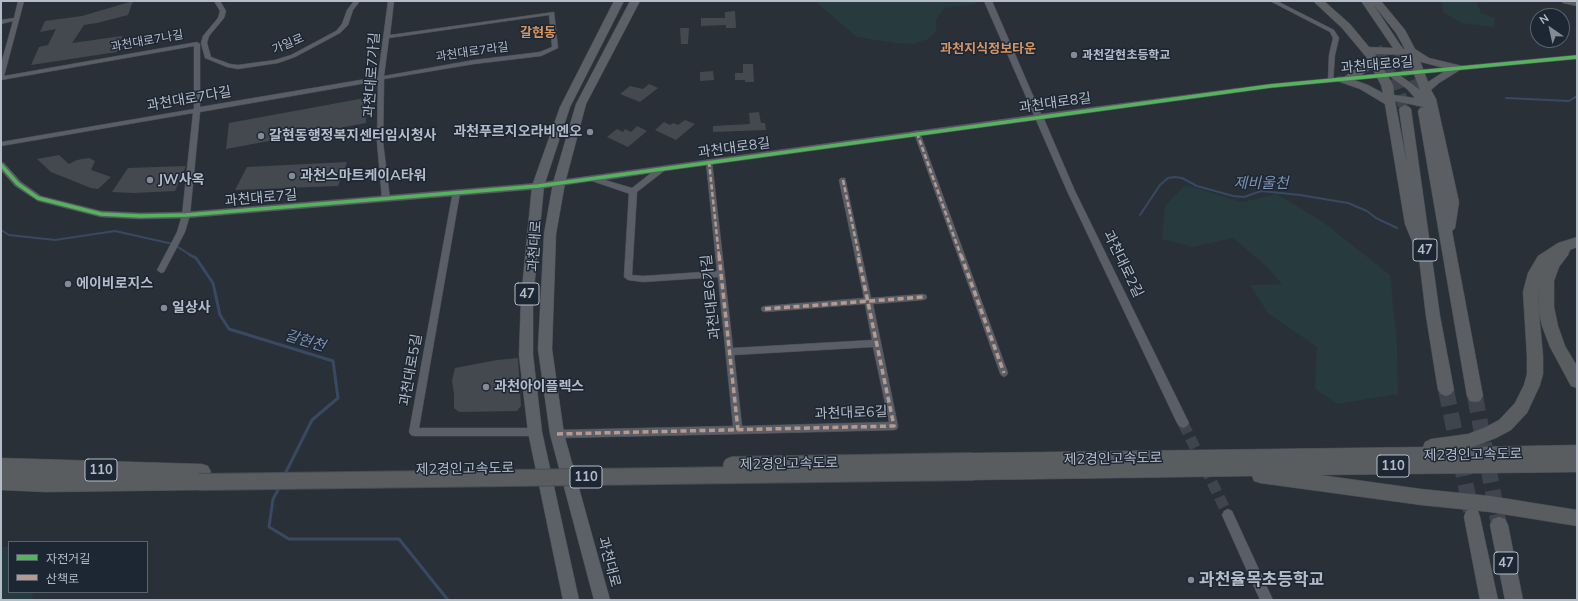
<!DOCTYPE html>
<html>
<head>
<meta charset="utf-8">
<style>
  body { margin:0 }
  #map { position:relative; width:1578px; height:601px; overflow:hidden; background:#2a3038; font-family:Mulish,"Noto Sans KR",sans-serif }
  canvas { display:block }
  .frame { position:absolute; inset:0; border:2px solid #b4bcc9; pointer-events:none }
  .legend { position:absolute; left:8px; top:541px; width:140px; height:52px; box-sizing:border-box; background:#1d2633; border:1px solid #59626f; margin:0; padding:5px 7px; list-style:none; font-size:12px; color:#b4bcc9 }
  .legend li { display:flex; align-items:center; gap:8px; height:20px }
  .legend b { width:20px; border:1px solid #59626f }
  .north { position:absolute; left:1530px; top:8px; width:40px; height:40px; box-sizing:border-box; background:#1d2633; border:1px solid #59626f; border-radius:50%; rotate:326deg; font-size:11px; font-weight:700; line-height:16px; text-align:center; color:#b4bcc9 }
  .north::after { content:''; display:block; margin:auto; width:14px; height:18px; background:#848b96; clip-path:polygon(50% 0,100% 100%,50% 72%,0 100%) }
</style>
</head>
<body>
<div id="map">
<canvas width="1578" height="601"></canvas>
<div class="frame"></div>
<ul class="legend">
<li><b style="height:5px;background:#56b35d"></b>자전거길</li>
<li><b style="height:5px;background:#b69a8f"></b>산책로</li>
</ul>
<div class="north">N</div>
</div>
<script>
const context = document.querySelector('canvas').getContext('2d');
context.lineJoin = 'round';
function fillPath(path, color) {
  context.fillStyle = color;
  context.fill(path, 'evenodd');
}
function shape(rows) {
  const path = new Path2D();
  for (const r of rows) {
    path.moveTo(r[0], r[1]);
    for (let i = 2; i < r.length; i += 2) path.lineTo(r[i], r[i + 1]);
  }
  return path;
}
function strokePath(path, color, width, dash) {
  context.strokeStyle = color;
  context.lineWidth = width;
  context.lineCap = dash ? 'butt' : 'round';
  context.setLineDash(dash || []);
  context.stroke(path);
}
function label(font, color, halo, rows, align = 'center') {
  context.font = font + ' Mulish,"Noto Sans KR",sans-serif';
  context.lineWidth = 3;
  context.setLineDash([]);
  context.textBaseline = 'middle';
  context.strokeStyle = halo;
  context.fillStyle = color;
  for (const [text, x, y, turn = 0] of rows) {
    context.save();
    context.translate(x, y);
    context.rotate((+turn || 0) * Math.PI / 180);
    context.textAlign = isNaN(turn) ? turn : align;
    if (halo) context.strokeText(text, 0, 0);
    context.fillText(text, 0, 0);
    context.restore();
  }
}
fillPath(shape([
  [819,1,975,1,977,4,945,8,936,19,936,32,928,39,913,44,895,43,857,37,817,3],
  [1442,1,1489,1,1488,3,1477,2,1481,13,1495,18,1494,27,1461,23,1443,12],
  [1186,185,1242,202,1277,194,1323,222,1390,275,1397,344,1398,394,1338,404,1315,389,1317,347,1268,313,1250,285,1282,284,1265,265,1233,238,1193,247,1162,239,1165,206],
  [1,547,9,547,9,592,32,592,33,600,1,600]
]), '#273a3e');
strokePath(shape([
  [1506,98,1569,101,1577,96],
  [1140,215,1160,185,1168,178,1175,177,1182,178,1197,186,1233,196,1244,197,1261,191,1300,195,1348,203,1367,211,1376,218,1397,228],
  [1,230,9,235,55,240,115,231,173,244,192,256]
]), '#384963', 2);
strokePath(shape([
  [190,255,196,258,213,283,220,315,229,329,333,361,338,398,312,420,285,474],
  [279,488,273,499,269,527,289,539,399,539,448,600]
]), '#384963', 3);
fillPath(shape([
  [133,1,128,15,97,23,84,25,72,43,122,36,117,52,31,65,39,47,48,45,56,29,40,32,45,21,82,16],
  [735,11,736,28,726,28,726,25,701,26,701,18,725,18,725,12],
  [680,28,689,28,688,44,681,44],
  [743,64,753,64,754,82,745,82,745,80,735,80,735,73,743,73],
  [713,71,714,80,700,81,700,72],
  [649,84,658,88,640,102,620,94,630,86,643,89],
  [365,98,366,123,226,149,229,123],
  [759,112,761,123,765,123,766,130,713,132,713,126,750,124,749,113],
  [685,120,695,124,676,140,655,130,664,122,670,125,673,123,678,125],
  [637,126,647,131,628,147,607,137,617,129,623,132,625,129,631,132],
  [59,155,69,164,77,160,89,158,95,161,91,170,111,177,98,189,91,188,51,172,37,159],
  [347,162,338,186,235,190,247,167],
  [186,166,175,191,134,193,112,192,128,168],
  [518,358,521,406,517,411,459,412,454,408,454,394,452,381,455,368,497,360]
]), '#444950');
strokePath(shape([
  [1183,423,1228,515]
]), '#3f454e', 11, [11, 5.5]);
strokePath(shape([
  [1376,48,1396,83,1405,109],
  [1398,48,1413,80,1422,105]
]), '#3f454e', 12, [12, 5.5]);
strokePath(shape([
  [1446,390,1471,511],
  [1475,396,1499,525]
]), '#3f454e', 16, [16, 8]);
const minor = shape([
  [18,1,24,1,4,76,197,42,200,44,200,107,378,77,388,1,394,1,390,35,554,12,558,48,541,56,474,64,384,79,383,142,390,199,386,201,382,199,377,142,378,81,200,112,190,215,185,232,164,272,161,273,157,270,177,232,182,215,193,113,1,146,1,142,194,109,194,46,1,80,1,64,13,21,1,24,1,20,14,18,18,1],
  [549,15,552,47,540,52,474,60,384,76,389,38,549,15],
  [214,1,220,1,226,11,224,18,209,36,207,43,211,57,230,64,238,65,275,60,291,55,336,31,342,24,347,10,354,1,360,1,353,10,348,25,340,33,295,57,278,63,238,69,227,67,205,58,201,43,203,36,218,18,220,11,214,1],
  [1270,1,1277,1,1334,30,1339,38,1335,55,1333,81,1331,82,1328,80,1329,55,1333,38,1330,32,1270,1],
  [915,131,919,131,920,133,1008,373,1007,375,1004,377,1001,375,1000,373,914,133,915,131],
  [707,160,709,160,712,162,733,348,872,340,865,304,765,312,762,311,761,309,762,307,765,306,864,298,839,180,841,178,845,178,871,298,923,294,926,295,927,297,926,299,923,300,873,304,898,426,897,429,894,430,738,434,557,438,554,437,552,434,554,431,557,430,733,426,718,277,643,282,628,280,624,277,629,192,633,190,637,192,632,275,643,276,717,271,706,162,707,160],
  [873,347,889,422,742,426,734,355,873,347],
  [453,191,456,191,460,193,419,428,535,428,538,429,540,432,538,435,535,436,414,436,411,435,409,432,453,191]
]);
const tertiary = shape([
  [984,1,992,1,1041,114,1270,84,1577,55,1577,59,1270,88,1044,119,1075,191,1189,423,1187,426,1183,428,1179,426,1177,423,1067,191,1036,120,664,171,633,195,592,181,538,189,186,218,140,219,101,217,38,201,15,186,1,170,1,162,4,163,21,182,41,196,101,211,140,213,186,212,538,183,1034,115,984,1],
  [651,173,632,188,605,180,651,173],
  [1228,509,1232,511,1273,600,1260,600,1222,515,1224,511,1228,509]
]);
const primary = shape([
  [614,1,624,1,570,107,544,186,533,299,533,355,542,432,579,600,563,600,528,432,519,355,521,299,532,186,560,107,614,1],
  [630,1,640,1,586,104,565,183,556,234,552,349,564,434,610,600,594,600,550,434,538,349,544,234,553,183,576,104,630,1]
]);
const trunk = shape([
  [1313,1,1324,1,1350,24,1369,47,1393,48,1361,1,1372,2,1371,1,1381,1,1405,30,1415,49,1429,58,1462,66,1463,68,1439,83,1431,90,1436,99,1459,202,1455,228,1452,231,1483,396,1480,401,1475,402,1470,401,1467,396,1418,111,1420,108,1424,107,1395,101,1407,164,1399,109,1401,107,1405,105,1409,107,1411,109,1440,316,1454,390,1451,394,1446,396,1441,394,1438,390,1426,316,1419,258,1405,224,1385,104,1360,89,1337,81,1336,79,1337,77,1344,77,1364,63,1367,58,1342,28,1313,1],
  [1373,4,1396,33,1405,49,1403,49,1373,4],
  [1375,54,1407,55,1420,90,1397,73,1389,73,1388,75,1407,89,1415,98,1394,95,1393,85,1375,54],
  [1420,61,1421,62,1448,69,1428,82,1420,61],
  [1372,68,1381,85,1383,93,1368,85,1354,80,1372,68],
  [1561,1,1577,1,1577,6,1563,3,1561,1],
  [1472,509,1478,511,1480,517,1498,600,1480,600,1464,517,1466,511,1472,509],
  [1499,517,1505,519,1508,525,1523,600,1505,600,1490,525,1493,519,1499,517]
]);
const motorway = shape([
  [1577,237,1577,247,1570,250,1568,255,1559,267,1554,281,1554,307,1558,326,1565,346,1577,366,1577,388,1571,386,1550,347,1542,326,1538,307,1540,284,1538,302,1543,356,1543,374,1540,385,1527,413,1511,430,1496,438,1473,447,1577,445,1577,472,1320,475,1421,489,1490,496,1577,510,1577,526,1490,512,1421,505,1260,483,1254,481,1252,476,974,480,968,478,965,472,968,467,963,461,966,456,972,453,1423,447,1425,442,1431,439,1468,434,1484,428,1499,420,1515,403,1524,385,1527,374,1527,356,1523,292,1528,273,1538,256,1558,243,1577,237],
  [1,458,202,464,208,466,211,472,208,478,206,478,208,482,205,488,199,490,46,492,1,490,1,474,66,476,1,474,1,458]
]);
strokePath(minor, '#484c53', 1);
strokePath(tertiary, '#484c53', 1);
strokePath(primary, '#484c55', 1);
strokePath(trunk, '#474c53', 1);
strokePath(motorway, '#474c53', 1);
fillPath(minor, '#5a5e66');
fillPath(tertiary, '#5a5e66');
fillPath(primary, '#5c6168');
fillPath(trunk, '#5b5f64');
fillPath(motorway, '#5a5d60');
const motorwayBridge = shape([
  [731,465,972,461],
  [199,482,974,472]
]);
strokePath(motorwayBridge, '#474c53', 18, []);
strokePath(motorwayBridge, '#5a5d60', 16);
strokePath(shape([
  [917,133,961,256],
  [709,162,719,256],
  [843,180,859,256]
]), '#b69a8f', 2.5, [5, 2.5]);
strokePath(shape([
  [719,255,738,430],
  [961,255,1004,373],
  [765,309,923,297],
  [557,434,894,426,858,255]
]), '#b69a8f', 3.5, [6, 3.5]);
strokePath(shape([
  [1,165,18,184,38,198,101,214,140,216,186,215,538,186,1270,86,1577,57]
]), '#56b35d', 3.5);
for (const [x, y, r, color] of [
  [1074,55,4,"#848b96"],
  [590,132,4,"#848b96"],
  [261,136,4,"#848b96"],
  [292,176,4,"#848b96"],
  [150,180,4,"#848b96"],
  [68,284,4,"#848b96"],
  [164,308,4,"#848b96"],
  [486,387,4,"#848b96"],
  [1191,580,4,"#848b96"]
]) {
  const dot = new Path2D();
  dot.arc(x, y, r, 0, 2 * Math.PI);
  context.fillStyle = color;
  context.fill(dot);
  strokePath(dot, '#1d2633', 1.5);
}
label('12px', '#b4bcc9', '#1d2633', [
  ["과천대로7나길",147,41,-10],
  ["가일로",288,44,-23],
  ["과천대로7라길",472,52,-8]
]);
label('bold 12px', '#b4bcc9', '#1d2633', [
  ["과천갈현초등학교",1082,55]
], 'left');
label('bold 13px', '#d59563', '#1d2633', [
  ["갈현동",538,33],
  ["과천지식정보타운",988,49]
]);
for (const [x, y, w] of [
  [1425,250,24],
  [527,294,24],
  [1393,466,32],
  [101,470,32],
  [586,477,32],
  [1506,563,24]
]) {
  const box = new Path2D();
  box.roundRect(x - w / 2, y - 11, w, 22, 3);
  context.fillStyle = '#1d2633';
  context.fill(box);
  strokePath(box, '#b4bcc9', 1);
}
label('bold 13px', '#b4bcc9', null, [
  ["47",1425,250],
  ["47",527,294],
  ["110",1393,466],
  ["110",101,470],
  ["110",586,477],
  ["47",1506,563]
]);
label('14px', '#b4bcc9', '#1d2633', [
  ["과천대로8길",1377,65,-5],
  ["과천대로7가길",372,75,-86],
  ["과천대로7다길",189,99,-10],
  ["과천대로8길",1055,103,-8],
  ["과천대로8길",734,148,-8],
  ["과천대로7길",261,198,-5],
  ["과천대로",535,246,-86],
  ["과천대로2길",1123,264,64],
  ["과천대로6가길",711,297,-96],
  ["과천대로5길",411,370,-80],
  ["과천대로6길",851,413,-2],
  ["제2경인고속도로",1473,455,-1],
  ["제2경인고속도로",1113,459,-1],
  ["제2경인고속도로",789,464,-1],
  ["제2경인고속도로",465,469,-1],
  ["과천대로",609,562,75]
]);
label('bold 14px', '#b4bcc9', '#1d2633', [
  ["과천푸르지오라비엔오",582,132,"right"],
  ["갈현동행정복지센터임시청사",269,136],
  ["과천스마트케이A타워",300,176],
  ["JW사옥",158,180],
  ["에이비로지스",76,284],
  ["일상사",172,308],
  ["과천아이플렉스",494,387]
], 'left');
label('italic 15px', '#7c92b1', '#1d2633', [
  ["제비울천",1261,183],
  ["갈현천",305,341,17]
]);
label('bold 17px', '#b4bcc9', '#1d2633', [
  ["과천율목초등학교",1199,580]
], 'left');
</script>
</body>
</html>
